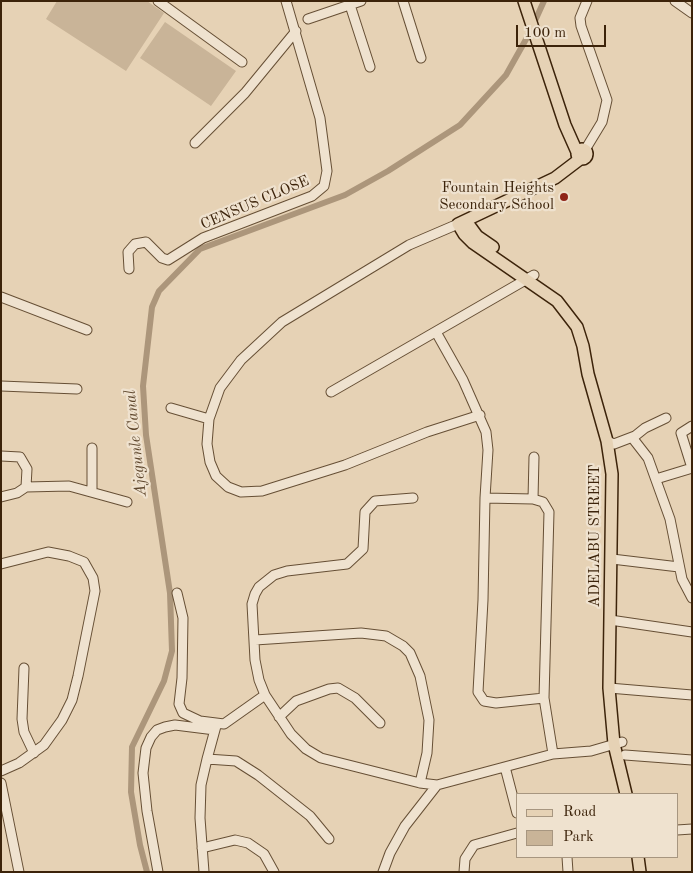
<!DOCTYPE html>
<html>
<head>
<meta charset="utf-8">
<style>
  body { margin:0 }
  #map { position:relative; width:693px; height:873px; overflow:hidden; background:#e6d2b5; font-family:"Old Standard TT",serif }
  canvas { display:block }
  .frame { position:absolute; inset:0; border:2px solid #3c230a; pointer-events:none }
  .legend { position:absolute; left:516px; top:793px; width:162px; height:65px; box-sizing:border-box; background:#efe2cf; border:1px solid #a79680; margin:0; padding:6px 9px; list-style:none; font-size:15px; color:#3c230a }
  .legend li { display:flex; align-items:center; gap:10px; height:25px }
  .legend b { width:25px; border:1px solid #a79680 }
  .scale { position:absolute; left:516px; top:25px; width:90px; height:22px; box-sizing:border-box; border:2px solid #3c230a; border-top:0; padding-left:6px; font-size:15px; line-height:18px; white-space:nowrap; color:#3c230a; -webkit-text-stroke:4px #efe2cf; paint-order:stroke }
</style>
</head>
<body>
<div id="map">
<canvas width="693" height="873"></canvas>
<div class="frame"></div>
<ul class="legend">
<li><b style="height:6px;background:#e6d2b5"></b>Road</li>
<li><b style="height:14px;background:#c9b498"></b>Park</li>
</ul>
<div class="scale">100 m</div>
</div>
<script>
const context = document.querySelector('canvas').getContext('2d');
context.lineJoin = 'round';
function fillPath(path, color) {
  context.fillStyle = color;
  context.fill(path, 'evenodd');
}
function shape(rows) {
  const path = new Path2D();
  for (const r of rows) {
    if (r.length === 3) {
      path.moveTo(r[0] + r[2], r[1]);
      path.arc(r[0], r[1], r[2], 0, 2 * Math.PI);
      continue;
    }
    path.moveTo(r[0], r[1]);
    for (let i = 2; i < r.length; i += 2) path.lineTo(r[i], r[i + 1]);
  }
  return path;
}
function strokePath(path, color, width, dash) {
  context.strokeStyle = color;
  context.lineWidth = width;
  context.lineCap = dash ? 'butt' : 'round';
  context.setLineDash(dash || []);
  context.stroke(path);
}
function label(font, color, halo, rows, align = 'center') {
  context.font = font + ' "Old Standard TT",serif';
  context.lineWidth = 4.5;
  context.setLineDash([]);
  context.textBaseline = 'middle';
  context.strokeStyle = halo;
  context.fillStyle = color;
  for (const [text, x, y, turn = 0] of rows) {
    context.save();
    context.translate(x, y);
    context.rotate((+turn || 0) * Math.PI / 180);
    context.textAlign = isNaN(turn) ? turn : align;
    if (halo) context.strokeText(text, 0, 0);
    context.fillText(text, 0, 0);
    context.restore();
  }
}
fillPath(shape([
  [57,1,147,1,164,13,126,71,46,19],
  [165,22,236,71,211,106,140,58]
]), '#c9b498');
strokePath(shape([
  [147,872,140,845,131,792,132,747,164,681,172,651,170,593,146,435,143,386,152,307,159,291,200,249,345,195,388,171,460,125,506,75,529,34,544,1]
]), '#ac967b', 6);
const minor = shape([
  [158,1,242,62],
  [403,1,421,58],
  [675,1,692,13],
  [350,5,370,67],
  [308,19,361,1],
  [195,143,245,93,296,31],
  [585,150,602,122,607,100,581,26,580,18,587,1],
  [458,224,409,245,282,322,241,360,220,388,209,419,207,444,210,462,216,476,228,487,241,492,262,491,345,465,427,432,480,415],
  [129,269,128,252,135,244,146,242,162,258,168,260,203,238,312,196,324,186,327,171,320,118,286,1],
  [1,297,87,330],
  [436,332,463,380,486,432,488,450,485,498],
  [1,386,77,389],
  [331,392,534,275],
  [171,408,209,419],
  [692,426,681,433,692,468],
  [635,436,645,428,666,418],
  [607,441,614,444,635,436,634,440,648,458,670,519,682,579,692,598],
  [1,456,20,457,27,469,26,487,17,493,1,497],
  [656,479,692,468],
  [26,487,69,486,127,502],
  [92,492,92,448],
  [413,498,375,501,365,512,363,549,347,564,287,571,274,575,259,587,255,594,252,604,255,660,259,680,265,695,291,734,306,749,321,758,420,783,437,785,553,754,591,751,622,742],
  [533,499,534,457],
  [612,559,679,567],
  [1,564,48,552,69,556,84,562,93,578,95,591,78,676,72,700,62,720,44,745,19,763,1,771],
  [177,593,183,618,182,678,179,704,183,713,200,721,224,724,265,695],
  [610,620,692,632],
  [255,640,361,633,386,636,403,646,410,653,420,676,429,720,427,753,420,783],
  [24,668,22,719,24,732,34,753],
  [609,688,692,695],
  [544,698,496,703,484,701,478,692,483,600,485,498,533,499,543,502,549,512,544,698,553,754],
  [279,717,296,701,329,689,338,688,355,698,380,723],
  [625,755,692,760],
  [207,759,216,726],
  [505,767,517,813],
  [1,783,19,872],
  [677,830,692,829],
  [202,848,235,840,248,843,264,854,274,872],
  [567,857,568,872],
  [158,872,147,811,143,773,146,748,151,737,157,730,165,727,175,725,215,730],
  [204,872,200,818,201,785,207,759,236,761,258,775,310,816,329,839],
  [383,872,390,853,405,826,437,785],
  [464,872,465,859,474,845,517,833]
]);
const major = shape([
  [524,1,565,125,577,152],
  [582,154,5],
  [580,159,555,178,458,224,464,234,473,243,557,301,577,327,583,346,588,374,607,441,612,474,609,688,614,744,626,794],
  [466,221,477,236,493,247],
  [638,857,640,872]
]);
strokePath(minor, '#664f35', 11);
strokePath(major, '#3c230a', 14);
strokePath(minor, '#efe2cf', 9);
strokePath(major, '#e6d2b5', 11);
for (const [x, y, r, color] of [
  [564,197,5,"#8f2418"]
]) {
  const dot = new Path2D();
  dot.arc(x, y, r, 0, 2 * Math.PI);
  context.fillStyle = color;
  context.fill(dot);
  strokePath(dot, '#efe2cf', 2);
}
label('15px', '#3c230a', '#efe2cf', [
  ["Fountain Heights",554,188],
  ["Secondary School",554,205]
], 'right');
label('15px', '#3c230a', '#efe2cf', [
  ["CENSUS CLOSE",255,203,-23],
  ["ADELABU STREET",595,536,-90]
]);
label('italic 16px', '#5e462c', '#efe2cf', [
  ["Ajegunle Canal",136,443,-96]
]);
</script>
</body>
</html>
